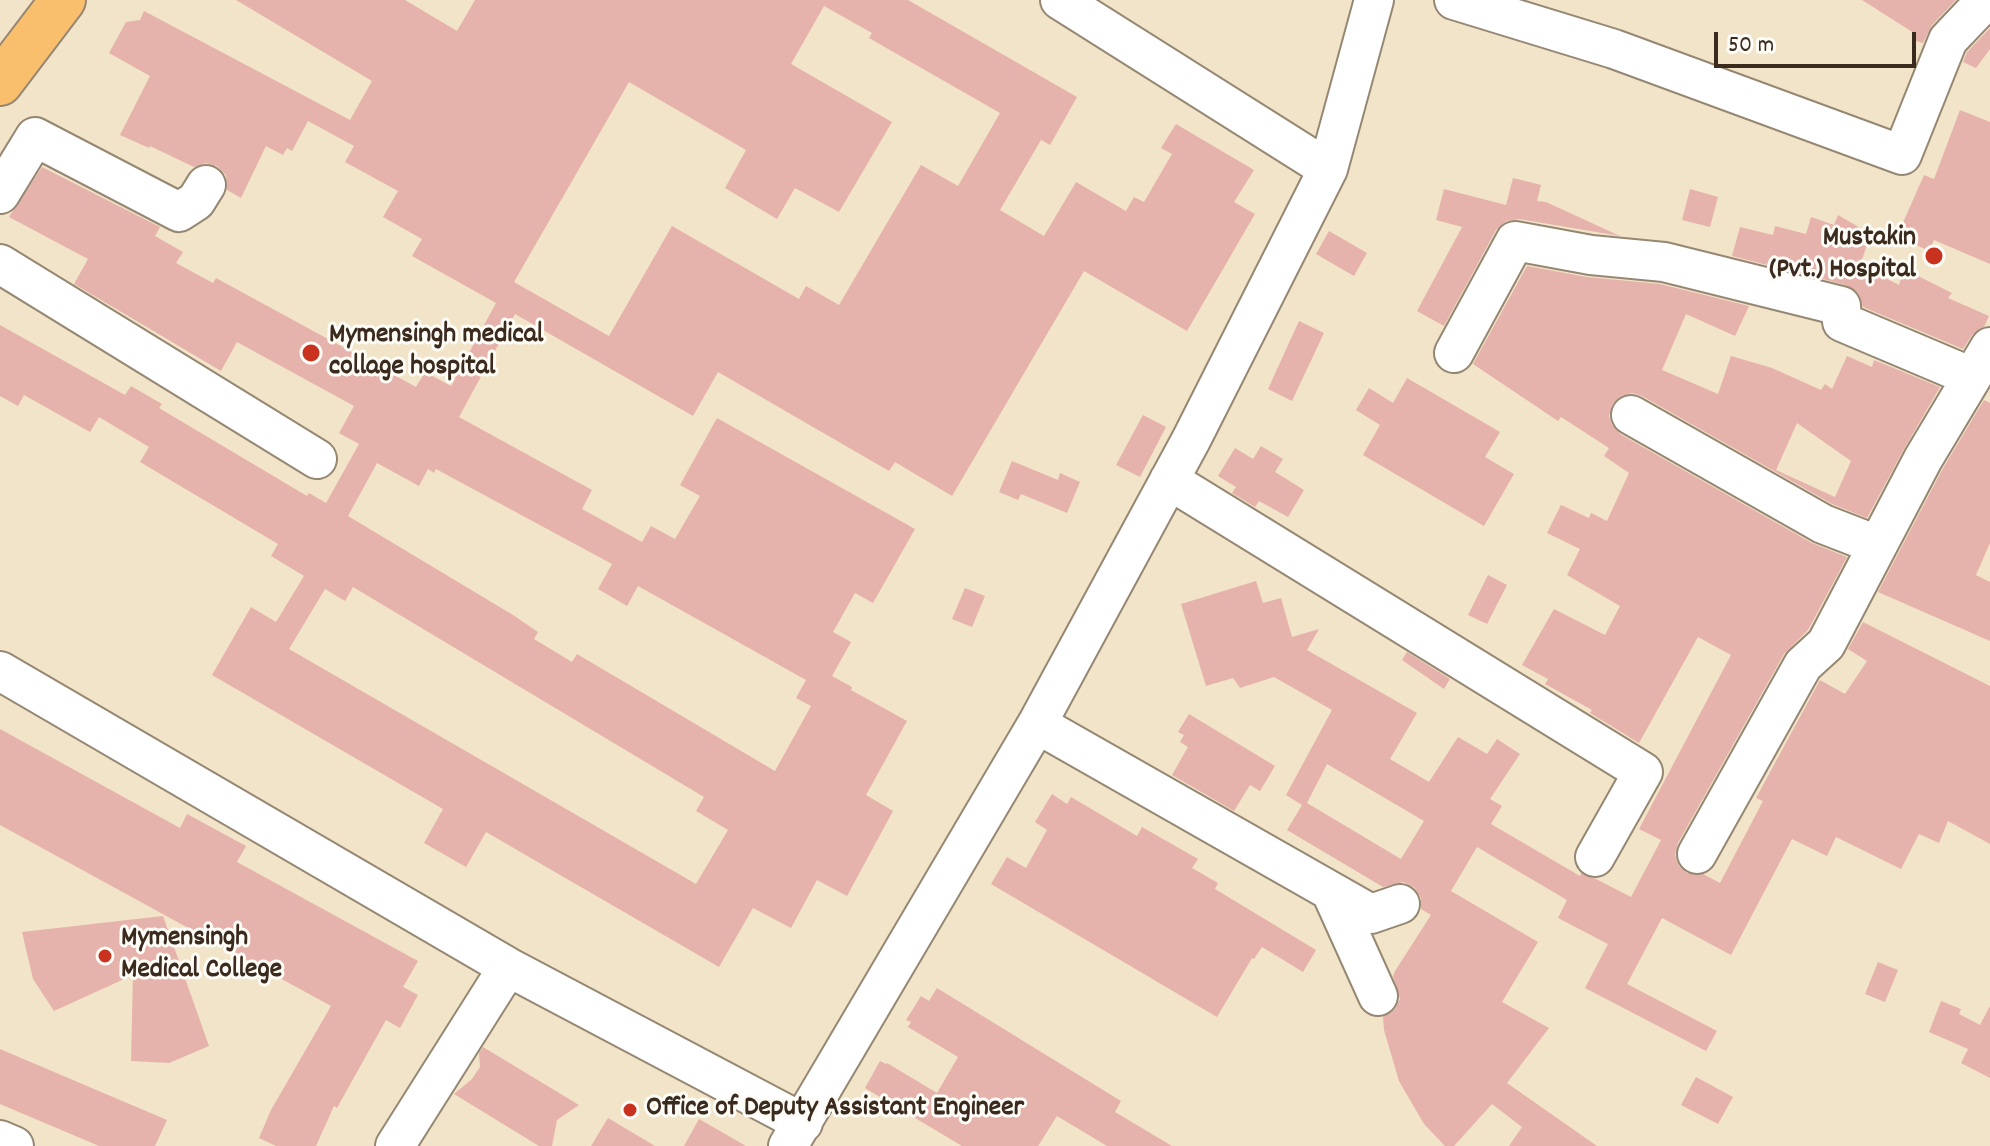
<!DOCTYPE html>
<html>
<head>
<meta charset="utf-8">
<style>
  body { margin:0 }
  #map { position:relative; width:1990px; height:1146px; overflow:hidden; background:#f2e4c8; font-family:Dekko,sans-serif }
  canvas { display:block }
  .scale { position:absolute; left:1714px; top:32px; width:202px; height:36px; box-sizing:border-box; border:4px solid #3b2a1e; border-top:0; padding-left:10px; font-size:24px; line-height:28px; white-space:nowrap; color:#3b2a1e; -webkit-text-stroke:6px #fdfcf7; paint-order:stroke }
</style>
</head>
<body>
<div id="map">
<canvas width="1990" height="1146"></canvas>
<div class="scale">50 m</div>
</div>
<script>
const context = document.querySelector('canvas').getContext('2d');
context.lineJoin = 'round';
function fillPath(path, color) {
  context.fillStyle = color;
  context.fill(path, 'evenodd');
}
function shape(rows) {
  const path = new Path2D();
  for (const r of rows) {
    path.moveTo(r[0], r[1]);
    for (let i = 2; i < r.length; i += 2) path.lineTo(r[i], r[i + 1]);
  }
  return path;
}
function strokePath(path, color, width, dash) {
  context.strokeStyle = color;
  context.lineWidth = width;
  context.lineCap = dash ? 'butt' : 'round';
  context.setLineDash(dash || []);
  context.stroke(path);
}
function label(font, color, halo, rows, align = 'center') {
  context.font = font + ' Dekko,sans-serif';
  context.lineWidth = 6;
  context.setLineDash([]);
  context.textBaseline = 'middle';
  context.strokeStyle = halo;
  context.fillStyle = color;
  for (const [text, x, y, turn = 0] of rows) {
    context.save();
    context.translate(x, y);
    context.rotate((+turn || 0) * Math.PI / 180);
    context.textAlign = isNaN(turn) ? turn : align;
    if (halo) context.strokeText(text, 0, 0);
    context.fillText(text, 0, 0);
    context.restore();
  }
}
fillPath(shape([
  [236,0,405,0,457,31,475,0,908,0,1077,97,1050,145,1041,140,1000,210,1044,236,1076,182,1126,211,1134,197,1144,202,1172,154,1161,148,1176,124,1254,170,1234,202,1255,214,1187,331,1084,271,952,496,895,462,889,471,718,372,693,416,515,314,459,417,592,490,582,509,642,542,651,526,675,539,700,496,680,485,717,418,915,529,873,603,855,593,833,632,851,642,832,676,852,687,851,690,907,721,866,795,893,811,847,896,817,880,791,928,753,908,719,967,486,832,466,867,424,843,443,809,212,675,251,607,276,622,304,576,271,556,278,544,140,462,149,447,99,417,90,432,24,395,18,406,0,396,0,325,125,395,131,386,162,404,159,408,307,496,309,493,326,503,359,444,339,433,354,406,237,342,221,371,74,284,88,259,9,217,42,167,160,227,155,236,183,252,176,263,213,283,216,278,416,387,425,372,451,386,496,303,412,256,422,239,383,217,398,191,345,162,354,146,308,121,292,151,287,148,283,155,266,146,241,198,227,190,226,175,217,166,206,163,194,167,150,146,149,148,120,135,150,76,109,53,126,22,140,20,144,11,350,120,372,81],
  [824,6,872,33,869,38,1000,113,958,186,921,165,839,305,806,286,799,299,672,226,609,336,514,282,629,82,746,150,725,188,777,219,795,188,839,212,892,122,791,64],
  [377,463,419,486,428,469,434,473,436,469,612,564,598,589,627,606,638,586,806,680,796,698,811,706,775,771,577,654,572,662,534,639,538,632,513,615,348,516],
  [353,587,704,797,696,811,728,830,696,884,289,649,325,589,345,601],
  [1862,0,1956,0,1932,25,1923,43,1912,40,1914,33],
  [1990,28,1990,49,1976,68,1963,62,1967,52],
  [1960,110,1990,122,1990,264,1934,240,1929,251,1897,236,1924,175,1934,179],
  [1513,178,1541,185,1537,201,1546,202,1620,236,1519,219,1506,221,1496,230,1444,326,1417,311,1462,227,1436,220,1444,189,1506,205],
  [1690,189,1718,197,1710,227,1682,220],
  [1838,215,1871,234,1860,265,1899,285,1904,269,1952,293,1948,298,1989,316,1984,327,1972,335,1963,349,1863,307,1858,293,1846,285,1732,256,1740,227,1773,235,1775,226,1806,234,1811,217,1834,225],
  [1329,231,1367,253,1354,276,1316,254],
  [1527,266,1587,277,1660,284,1749,306,1735,336,1686,314,1662,370,1718,394,1731,356,1772,368,1821,390,1825,384,1832,389,1847,356,1872,367,1874,360,1940,387,1904,449,1867,518,1832,504,1642,396,1632,393,1621,396,1612,405,1609,416,1612,425,1620,434,1812,543,1847,557,1808,630,1784,654,1678,843,1675,855,1679,866,1687,873,1703,874,1720,883,1763,801,1756,798,1820,680,1845,694,1867,661,1848,649,1863,622,1990,686,1990,844,1948,821,1939,843,1919,834,1901,869,1836,837,1827,856,1792,839,1731,955,1662,918,1627,984,1717,1031,1706,1051,1585,988,1608,944,1558,918,1567,900,1477,847,1451,891,1538,942,1502,1002,1549,1028,1507,1083,1597,1146,1509,1146,1522,1127,1492,1104,1454,1146,1445,1146,1424,1124,1399,1081,1384,1030,1383,1017,1395,1009,1400,999,1393,976,1395,971,1431,915,1421,909,1421,898,1414,887,1403,882,1383,887,1287,830,1302,805,1286,795,1332,710,1274,677,1240,688,1233,678,1206,686,1181,604,1256,581,1263,603,1281,598,1292,637,1319,629,1307,650,1417,713,1390,759,1429,782,1458,737,1487,754,1497,739,1520,754,1490,799,1502,806,1491,824,1580,876,1581,873,1596,879,1631,897,1661,840,1639,829,1731,655,1698,637,1639,743,1590,713,1592,710,1545,684,1548,679,1522,665,1554,609,1605,635,1620,606,1567,575,1580,549,1547,533,1561,505,1589,518,1591,513,1607,521,1629,473,1604,456,1609,448,1561,417,1558,421,1473,364],
  [1797,423,1851,461,1835,497,1776,470],
  [1327,764,1424,821,1401,859,1307,803],
  [1299,321,1324,333,1292,401,1268,389],
  [1407,378,1500,432,1485,457,1514,474,1484,526,1363,455,1380,425,1356,410,1369,388,1393,403],
  [1984,400,1990,403,1990,543,1976,575,1990,582,1990,641,1878,592,1942,470],
  [1143,415,1166,427,1140,477,1116,465],
  [1261,446,1283,459,1275,472,1304,490,1288,517,1259,501,1255,507,1232,493,1236,487,1218,476,1235,448,1253,459],
  [1012,461,1058,480,1060,473,1080,482,1067,513,1021,494,1018,500,999,492],
  [1488,575,1507,585,1487,624,1468,615],
  [965,588,985,596,972,627,952,619],
  [1407,652,1450,679,1444,689,1402,660],
  [1189,714,1275,766,1260,791,1250,785,1234,811,1172,775,1188,747,1180,742,1184,735,1178,732],
  [0,729,180,828,187,814,246,846,237,862,418,961,403,987,418,995,400,1028,386,1020,337,1108,334,1106,316,1146,276,1146,259,1138,271,1110,331,1006,0,825],
  [1052,794,1067,804,1071,797,1137,836,1142,827,1198,859,1192,868,1218,883,1215,889,1316,950,1303,972,1262,947,1254,959,1252,958,1217,1017,991,884,1007,857,1026,868,1047,830,1035,822],
  [163,916,209,1046,169,1063,131,1061,133,975,54,1011,33,979,22,932],
  [1878,962,1898,970,1885,1002,1865,994],
  [937,988,1121,1101,1115,1112,1172,1146,1107,1146,1057,1116,1038,1146,962,1146,865,1088,880,1061,886,1064,887,1063,937,1093,958,1057,908,1027,911,1022,906,1020,921,996,929,1001],
  [1941,1001,1961,1009,1959,1014,1980,1025,1990,1006,1990,1078,1961,1063,1968,1049,1929,1032],
  [483,1047,579,1105,557,1120,552,1146,539,1146,454,1094,472,1079,480,1067,479,1053],
  [0,1049,167,1120,155,1146,99,1146,0,1104],
  [1696,1077,1733,1097,1718,1124,1681,1105],
  [608,1118,655,1146,591,1146],
  [699,1119,746,1146,684,1146]
]), '#e6b2ac');
const minor = shape([
  [1060,0,1328,169],
  [1454,0,1614,49,1902,155,1948,40,1986,0],
  [0,194,35,137,179,212,196,201,206,185],
  [0,264,317,459],
  [1454,353,1515,241,1591,255,1664,262,1841,306,1842,322,1972,377],
  [1631,415,1823,524,1877,545],
  [1169,480,1643,772,1595,857],
  [0,671,508,967,803,1123],
  [1037,724,1371,914,1400,904],
  [1697,854,1803,665,1826,644,1923,459,1990,347],
  [1331,892,1378,996],
  [0,1140,14,1146],
  [395,1146,508,967],
  [788,1146,1037,724,1191,440,1328,169,1374,0]
]);
const major = shape([
  [0,83,63,0]
]);
strokePath(minor, '#968773', 42);
strokePath(major, '#968773', 48);
strokePath(minor, '#fff', 38);
strokePath(major, '#f9bf6d', 44);
for (const [x, y, r, color] of [
  [1934,256,10,"#c8321e"],
  [311,353,10,"#c8321e"],
  [105,956,8,"#c8321e"],
  [630,1110,8,"#c8321e"]
]) {
  const dot = new Path2D();
  dot.arc(x, y, r, 0, 2 * Math.PI);
  context.fillStyle = color;
  context.fill(dot);
  strokePath(dot, '#fdfcf7', 3);
}
label('bold 28px', '#3b2a1e', '#fdfcf7', [
  ["Mustakin",1916,240,"right"],
  ["(Pvt.) Hospital",1916,272,"right"],
  ["Mymensingh medical",329,337],
  ["collage hospital",329,369],
  ["Mymensingh",121,940],
  ["Medical College",121,972],
  ["Office of Deputy Assistant Engineer",646,1110]
], 'left');
</script>
</body>
</html>
